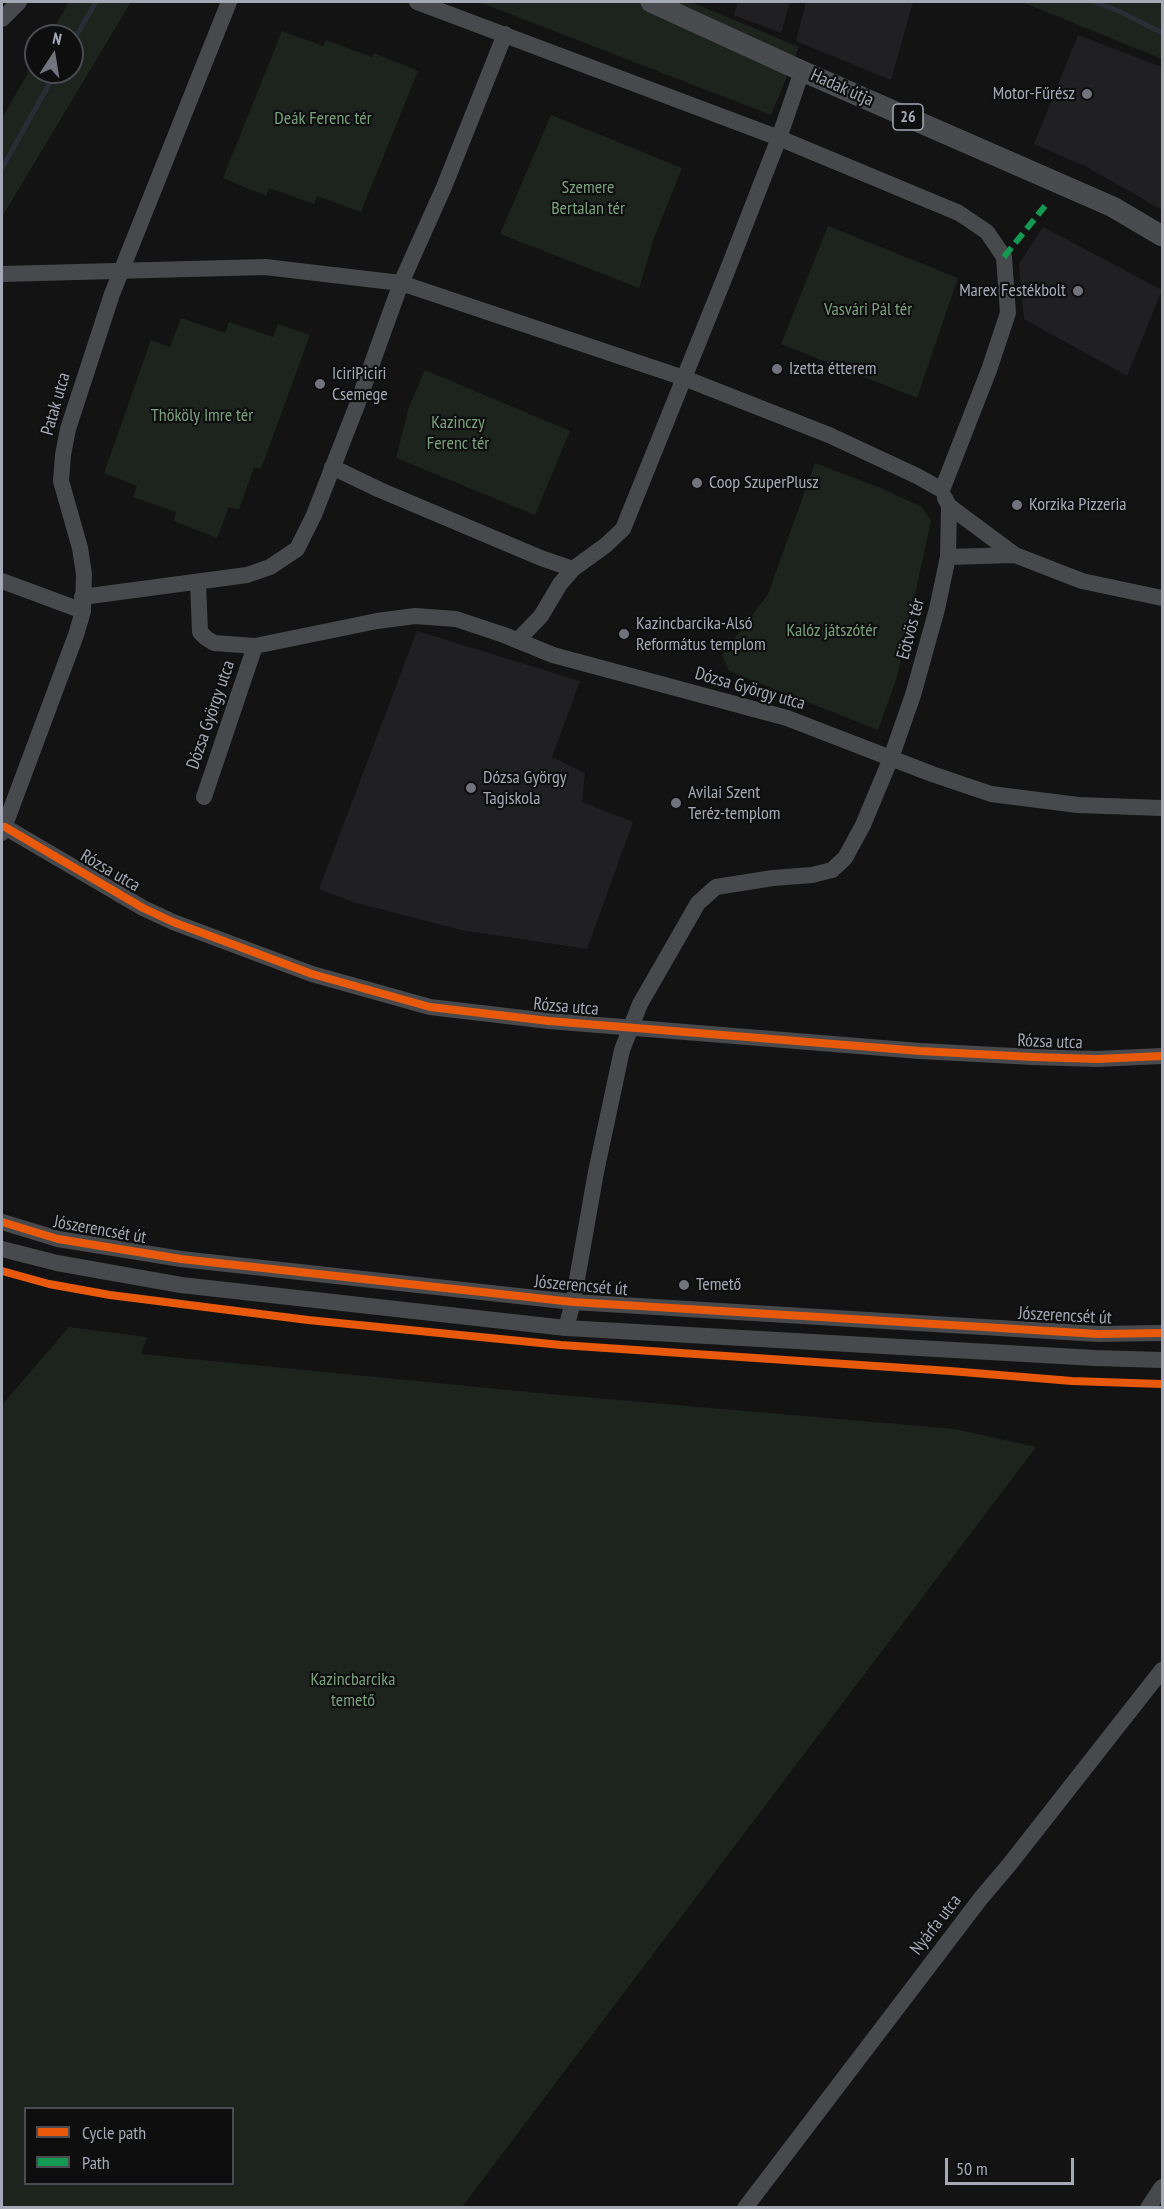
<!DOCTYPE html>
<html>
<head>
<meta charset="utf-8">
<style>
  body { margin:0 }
  #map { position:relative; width:1164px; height:2209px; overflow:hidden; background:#131314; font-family:"PT Sans Narrow",sans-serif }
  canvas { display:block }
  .frame { position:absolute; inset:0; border:3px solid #a4a9b5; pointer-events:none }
  .legend { position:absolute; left:24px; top:2107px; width:210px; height:78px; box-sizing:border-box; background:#0e0e0f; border:2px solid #4a4c51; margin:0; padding:8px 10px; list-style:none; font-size:18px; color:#a4a9b5 }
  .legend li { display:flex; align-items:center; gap:12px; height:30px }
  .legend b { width:30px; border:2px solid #4a4c51 }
  .north { position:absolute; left:24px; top:24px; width:60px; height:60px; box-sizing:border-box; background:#0e0e0f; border:2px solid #4a4c51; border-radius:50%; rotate:12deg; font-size:16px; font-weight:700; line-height:24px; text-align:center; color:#a4a9b5 }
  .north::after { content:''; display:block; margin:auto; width:21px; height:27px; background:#71747d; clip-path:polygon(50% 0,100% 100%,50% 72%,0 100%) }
  .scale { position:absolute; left:945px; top:2158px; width:129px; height:27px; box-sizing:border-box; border:3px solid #a4a9b5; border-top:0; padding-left:8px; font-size:18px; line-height:21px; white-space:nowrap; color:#a4a9b5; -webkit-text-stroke:4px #0e0e0f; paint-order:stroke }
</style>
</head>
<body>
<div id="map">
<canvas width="1164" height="2209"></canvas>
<div class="frame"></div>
<ul class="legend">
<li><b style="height:8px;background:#e8590c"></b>Cycle path</li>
<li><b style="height:8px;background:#139951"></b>Path</li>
</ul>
<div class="north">N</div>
<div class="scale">50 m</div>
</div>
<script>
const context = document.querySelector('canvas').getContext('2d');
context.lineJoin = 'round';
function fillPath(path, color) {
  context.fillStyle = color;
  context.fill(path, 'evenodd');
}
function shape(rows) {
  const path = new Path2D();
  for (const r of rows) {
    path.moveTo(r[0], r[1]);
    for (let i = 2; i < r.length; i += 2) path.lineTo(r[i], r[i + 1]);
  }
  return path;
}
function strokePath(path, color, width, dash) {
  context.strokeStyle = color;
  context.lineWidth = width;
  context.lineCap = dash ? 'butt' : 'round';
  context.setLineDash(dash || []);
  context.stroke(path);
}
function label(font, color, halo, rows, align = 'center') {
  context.font = font + ' "PT Sans Narrow",sans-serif';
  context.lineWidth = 4.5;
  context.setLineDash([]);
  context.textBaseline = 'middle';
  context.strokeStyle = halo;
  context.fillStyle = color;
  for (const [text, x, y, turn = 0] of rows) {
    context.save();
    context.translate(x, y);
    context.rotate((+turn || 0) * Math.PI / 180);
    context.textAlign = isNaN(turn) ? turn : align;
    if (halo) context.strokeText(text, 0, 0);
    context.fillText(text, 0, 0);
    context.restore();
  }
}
fillPath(shape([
  [738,2,790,2,781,33,734,15],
  [806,2,913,2,891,80,796,41],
  [1078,35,1162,67,1162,210,1087,167,1034,144],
  [1043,227,1162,290,1127,376,1024,319,1019,264],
  [417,631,580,681,552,757,585,773,582,802,633,822,587,949,461,930,353,902,319,889]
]), '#202022');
fillPath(shape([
  [69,2,131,2,2,217,2,118,36,59,36,72,72,72,72,36,49,36],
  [479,2,691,2,799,47,771,115],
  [1022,2,1162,2,1162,59],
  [282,31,323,46,326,40,372,57,374,53,418,71,361,212,317,196,314,204,269,188,266,196,223,178],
  [551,115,682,168,654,238,639,288,500,234],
  [828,226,958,278,917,398,781,344],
  [181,318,225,333,229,322,273,337,278,324,310,335,261,469,254,467,239,510,229,507,217,538,174,521,176,512,133,497,137,486,104,473,151,340,170,347],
  [425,370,570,431,535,515,396,458,409,407],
  [815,463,878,487,922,507,931,521,897,677,878,730,729,671,722,655,768,594],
  [69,1327,147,1337,141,1354,549,1394,955,1429,1036,1447,462,2207,2,2207,2,1405],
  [26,2108,232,2108,232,2184,26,2184]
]), '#1d241e');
strokePath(shape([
  [1095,2,1121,12,1162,33],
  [72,43,96,2],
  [2,168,56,72]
]), '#272e35', 5);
strokePath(shape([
  [417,2,779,138,959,213,987,232,1004,257,1008,313,989,370,942,490],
  [2,19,19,2],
  [2,274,265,267,401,283,684,378,829,435,917,476,942,490],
  [332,467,380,490,541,558,573,569],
  [945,498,949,506,1015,555,1082,581,1162,598],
  [948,557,1015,555],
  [2,581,83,611],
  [198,583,200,632,206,638,214,643,255,646,377,621,415,616,456,619,504,635,553,655,787,718,932,774,991,794,1078,805,1162,808],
  [82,597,247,575,270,567,297,549,314,515,357,405,401,283,444,187,505,34],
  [518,640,541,616,560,584,573,569,606,545,623,529,724,279,779,138,802,71],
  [204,797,255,646],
  [5,827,143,908,173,922,312,974,430,1007,549,1021,920,1051,1033,1057,1097,1059,1162,1056],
  [2,833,76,635,83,611,84,574,80,548,61,481,63,455,68,429,112,294,229,2],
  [2,1222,58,1239,181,1259,573,1302,1098,1334,1162,1333],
  [2,1249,57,1263,181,1285,566,1328,1095,1358,1162,1360],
  [566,1328,573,1302,596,1172,622,1050,640,1004,698,903,716,887,773,878,812,875,832,870,845,858,863,825,891,758,913,695,937,609,948,557,949,506],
  [745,2208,981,1898,1009,1865,1162,1670],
  [1148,2208,1162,2187]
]), '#48494c', 16);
strokePath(shape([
  [651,2,802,71,1113,207,1162,236]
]), '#4a4b4e', 21);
strokePath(shape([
  [1004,257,1045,206]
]), '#139951', 6, [12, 6]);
strokePath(shape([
  [5,827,143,908,173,922,312,974,430,1007,549,1021,920,1051,1033,1057,1097,1059,1162,1056],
  [2,1222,58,1239,181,1259,573,1302,1098,1334,1162,1333],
  [2,1271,49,1284,110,1295,308,1320,561,1345,950,1371,1072,1381,1162,1384]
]), '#e8590c', 8);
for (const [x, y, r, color] of [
  [1087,94,6,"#71747d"],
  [1078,291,6,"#71747d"],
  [777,369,6,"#71747d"],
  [320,384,6,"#71747d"],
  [697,483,6,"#71747d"],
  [1017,505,6,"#71747d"],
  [624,634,6,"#71747d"],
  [471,788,6,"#71747d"],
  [676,803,6,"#71747d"],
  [684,1285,6,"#71747d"]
]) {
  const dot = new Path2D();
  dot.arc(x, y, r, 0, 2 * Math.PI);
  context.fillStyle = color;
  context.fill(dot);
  strokePath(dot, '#0e0e0f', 2);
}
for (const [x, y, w] of [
  [908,117,30]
]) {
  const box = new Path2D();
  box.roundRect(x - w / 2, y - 13, w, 26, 4.5);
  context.fillStyle = '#0e0e0f';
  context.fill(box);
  strokePath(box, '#a4a9b5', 1.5);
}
label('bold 16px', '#a4a9b5', null, [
  ["26",908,117]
]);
label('18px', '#a4a9b5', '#0e0e0f', [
  ["Hadak útja",842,88,24],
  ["Patak utca",56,404,-74],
  ["Eötvös tér",911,629,-75],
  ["Dózsa György utca",750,689,16],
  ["Dózsa György utca",211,715,-71],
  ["Rózsa utca",110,871,30],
  ["Rózsa utca",566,1007,5],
  ["Rózsa utca",1050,1042,2],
  ["Jószerencsét út",100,1230,10],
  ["Jószerencsét út",581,1286,5],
  ["Jószerencsét út",1065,1316,3],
  ["Nyárfa utca",936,1925,-52]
]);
label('18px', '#a4a9b5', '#0e0e0f', [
  ["Motor-Fűrész",1075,94,"right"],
  ["Marex Festékbolt",1066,291,"right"],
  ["Izetta étterem",789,369],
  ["IciriPiciri",332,374],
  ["Csemege",332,395],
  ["Coop SzuperPlusz",709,483],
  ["Korzika Pizzeria",1029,505],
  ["Kazincbarcika-Alsó",636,624],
  ["Református templom",636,645],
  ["Dózsa György",483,778],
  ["Tagiskola",483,799],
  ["Avilai Szent",688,793],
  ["Teréz-templom",688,814],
  ["Temető",696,1285]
], 'left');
label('18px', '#7ba07e', '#0e0e0f', [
  ["Deák Ferenc tér",323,119],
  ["Szemere",588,188],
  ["Bertalan tér",588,209],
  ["Vasvári Pál tér",868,310],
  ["Thököly Imre tér",202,416],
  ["Kazinczy",458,423],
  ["Ferenc tér",458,444],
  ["Kalóz játszótér",832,631],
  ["Kazincbarcika",353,1680],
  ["temető",353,1701]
]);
</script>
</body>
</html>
